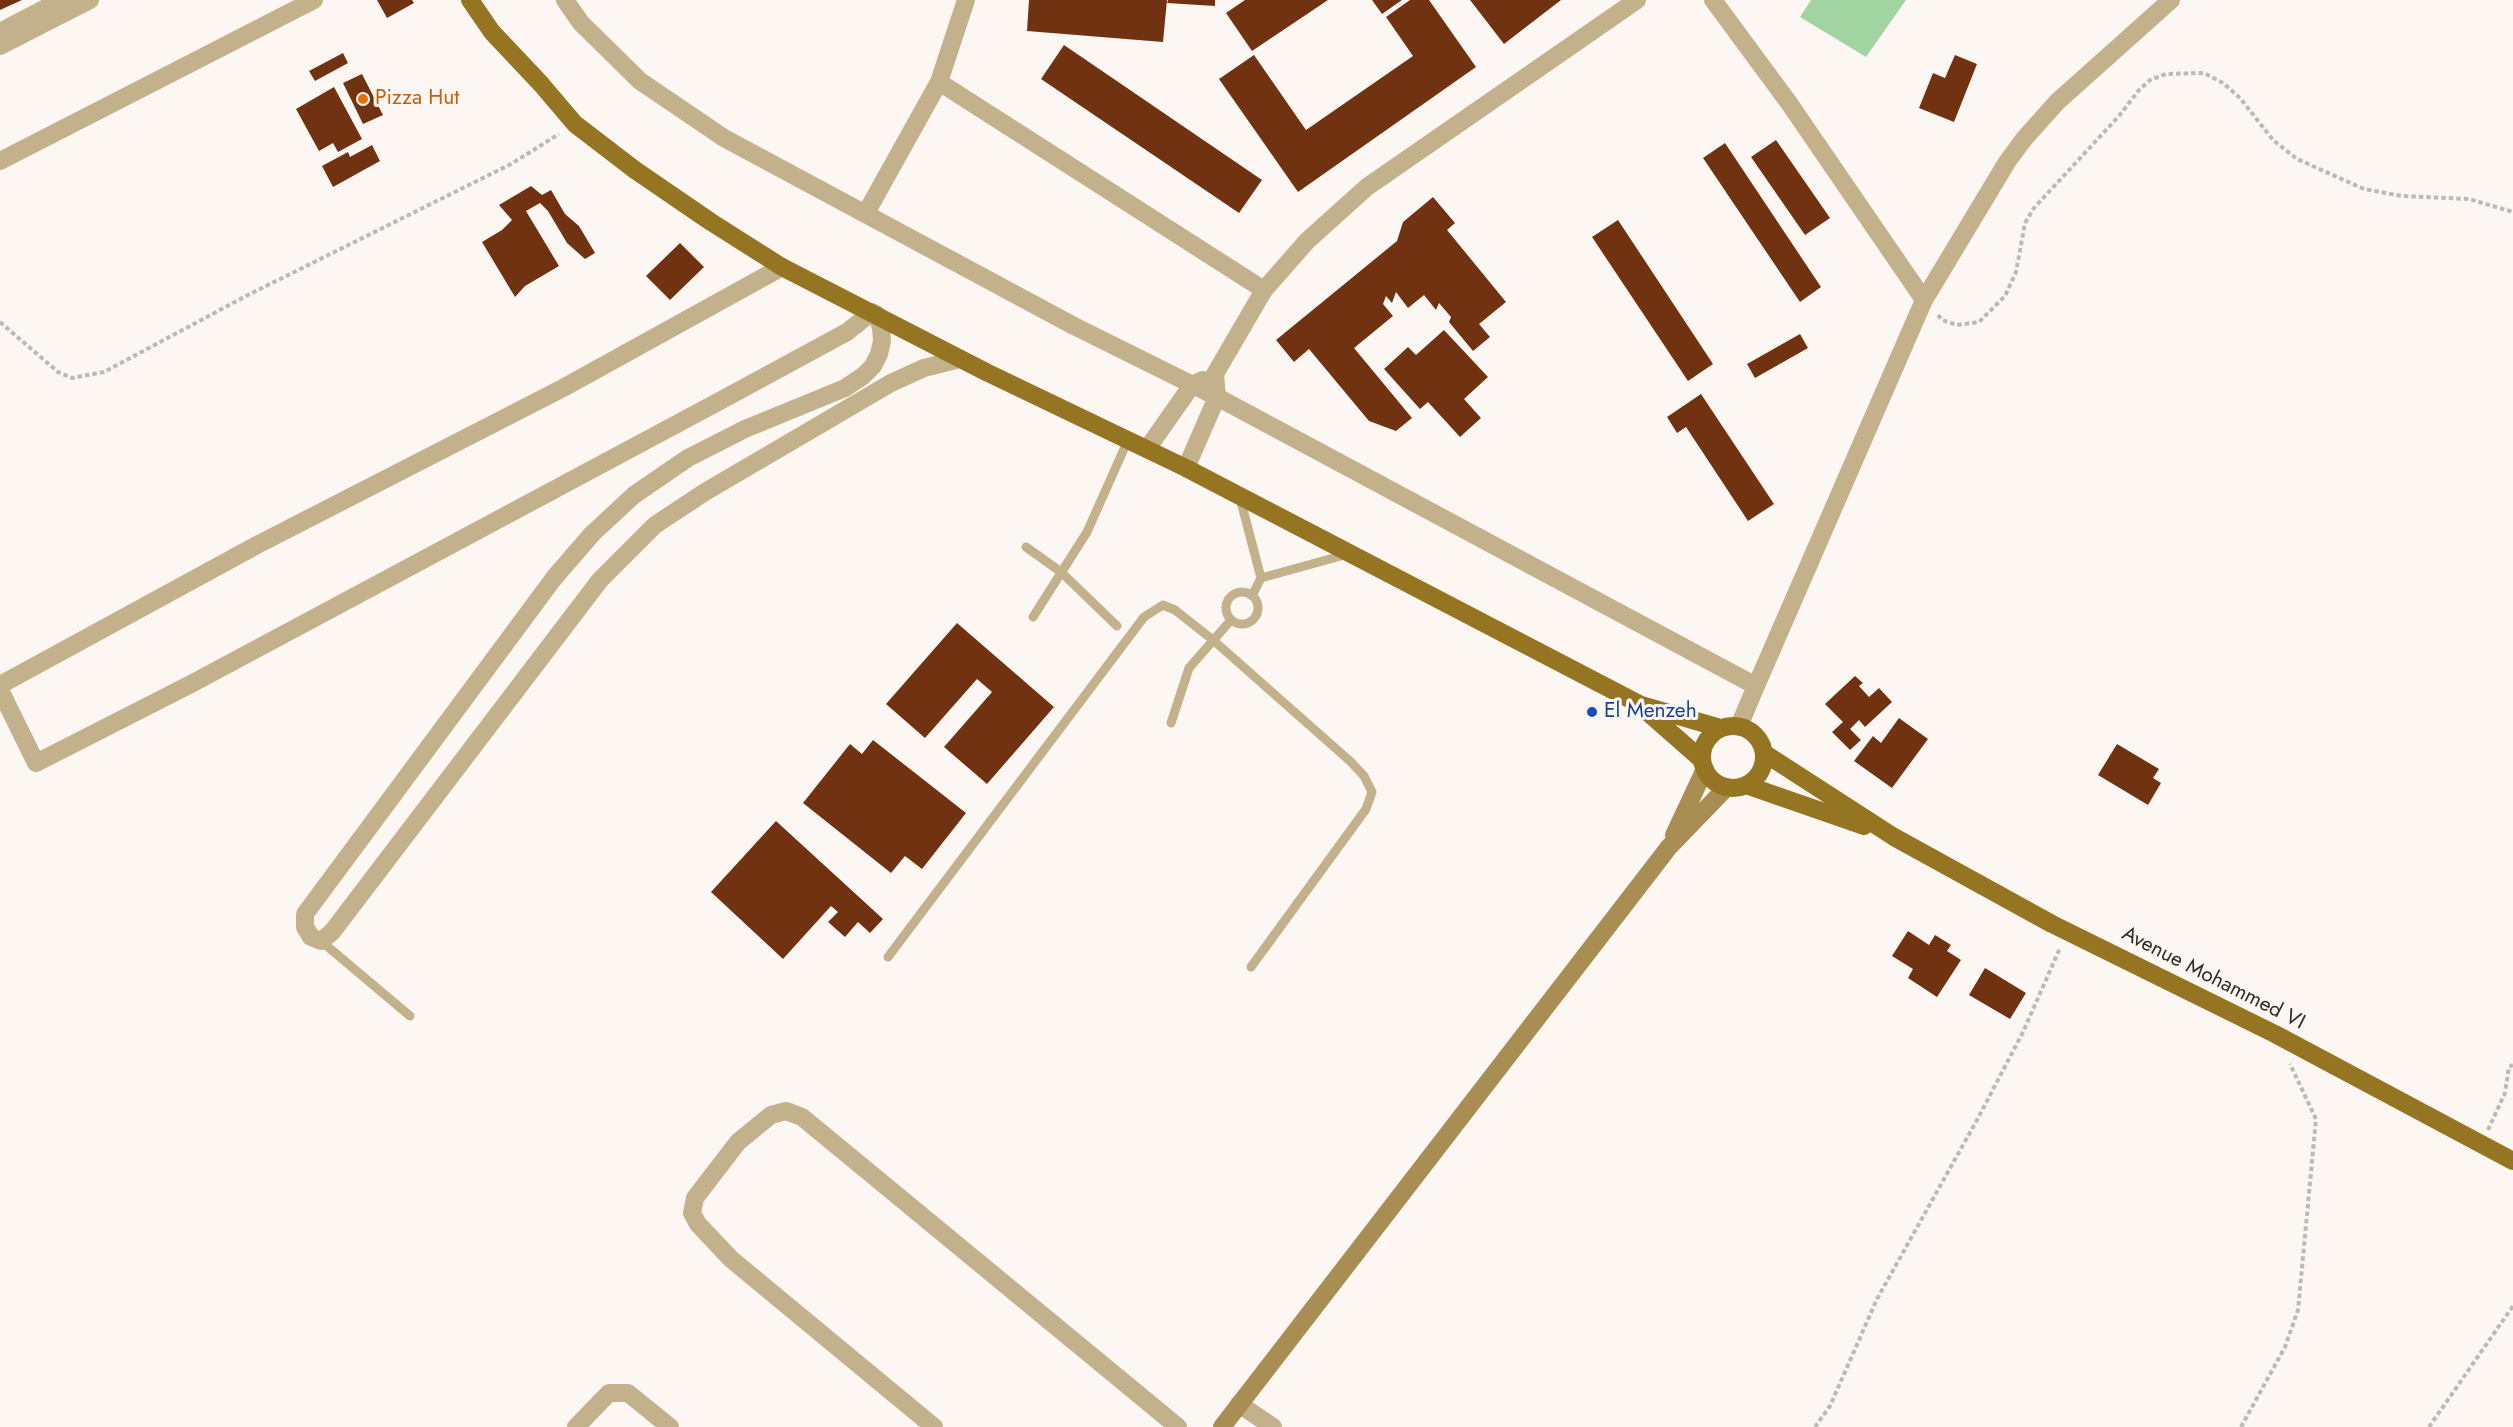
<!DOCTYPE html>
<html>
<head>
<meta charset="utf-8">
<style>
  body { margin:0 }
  canvas { display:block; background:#fdf7f4 }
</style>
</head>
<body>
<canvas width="2513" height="1427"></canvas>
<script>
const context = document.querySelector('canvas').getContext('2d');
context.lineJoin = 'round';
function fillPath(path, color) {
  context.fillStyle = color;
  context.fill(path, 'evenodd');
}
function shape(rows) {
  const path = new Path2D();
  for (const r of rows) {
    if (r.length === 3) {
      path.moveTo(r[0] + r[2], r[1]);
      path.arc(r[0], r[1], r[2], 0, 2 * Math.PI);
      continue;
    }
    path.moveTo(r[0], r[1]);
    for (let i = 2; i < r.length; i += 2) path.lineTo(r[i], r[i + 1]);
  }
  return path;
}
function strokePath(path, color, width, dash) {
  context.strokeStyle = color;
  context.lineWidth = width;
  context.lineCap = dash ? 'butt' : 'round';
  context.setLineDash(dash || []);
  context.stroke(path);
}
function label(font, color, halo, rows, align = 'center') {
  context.font = font + ' Jost,sans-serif';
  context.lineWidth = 6;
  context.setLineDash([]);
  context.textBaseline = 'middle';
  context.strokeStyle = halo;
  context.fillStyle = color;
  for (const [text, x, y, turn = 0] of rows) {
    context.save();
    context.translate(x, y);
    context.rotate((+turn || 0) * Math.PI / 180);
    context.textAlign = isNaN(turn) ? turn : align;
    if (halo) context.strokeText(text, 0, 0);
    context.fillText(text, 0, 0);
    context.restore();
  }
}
fillPath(shape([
  [1811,0,1906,0,1866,57,1800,17]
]), '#a1d4a1');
fillPath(shape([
  [0,0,22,0,0,10],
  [377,0,412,0,414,3,387,18],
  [1029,0,1167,0,1163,42,1027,31],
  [1168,0,1215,0,1215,6,1167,3],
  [1245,0,1328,0,1252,51,1226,13],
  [1372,0,1402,0,1382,14],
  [1410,0,1429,0,1476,67,1298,192,1219,79,1254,55,1306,130,1413,56,1386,17],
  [1470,0,1561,0,1504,44],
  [1064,45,1262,180,1239,213,1041,79],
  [343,53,348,63,315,81,309,71],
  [1955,55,1977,64,1954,122,1919,108,1933,73,1945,78],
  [362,74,383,115,363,124,343,83],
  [334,87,362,139,338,152,333,143,319,151,296,109],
  [1776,140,1830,218,1805,235,1751,157],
  [1725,143,1821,287,1800,302,1703,158],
  [372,145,380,161,333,187,322,166,348,152,350,157],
  [531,186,542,195,551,190,565,214,579,226,595,253,585,259,567,243,548,211,540,203,526,211,559,266,525,286,515,297,482,242,502,230,512,220,499,205],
  [1433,197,1455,223,1447,230,1506,302,1479,324,1490,337,1473,351,1449,322,1451,317,1439,303,1436,310,1424,295,1408,308,1396,292,1392,303,1386,296,1383,304,1393,316,1354,348,1412,418,1396,431,1369,421,1309,349,1294,362,1276,340,1397,241,1403,222],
  [1618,220,1713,364,1688,381,1592,237],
  [680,243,704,267,670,300,646,276],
  [1444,330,1488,377,1464,399,1481,418,1460,437,1428,402,1420,409,1384,369,1408,347,1416,355],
  [1800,334,1808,348,1755,378,1747,364],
  [1701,394,1774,504,1748,521,1686,427,1677,433,1667,417],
  [957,623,1054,707,987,784,944,747,992,692,977,679,925,738,886,704],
  [1855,676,1863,683,1859,686,1869,697,1879,688,1892,702,1865,727,1859,720,1850,729,1861,740,1850,750,1832,732,1843,722,1825,704],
  [1899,718,1928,739,1892,788,1854,761,1873,736,1881,743],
  [873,740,966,813,922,869,905,856,891,873,803,803,850,744,862,754],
  [2117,744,2159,769,2153,778,2161,783,2148,805,2098,775],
  [776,821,883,919,870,933,858,922,845,937,828,922,838,912,831,906,783,959,711,892],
  [1908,931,1929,945,1935,935,1951,945,1947,951,1961,960,1937,997,1908,978,1913,969,1892,956],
  [1985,968,2026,993,2010,1019,1969,995]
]), '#703211');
strokePath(shape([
  [1938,315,1942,320,1957,325,1979,322,2005,296,2016,272,2025,223,2034,208,2119,116,2139,90,2150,80,2166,74,2204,73,2223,83,2240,98,2273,140,2297,159,2364,189,2402,196,2469,199,2513,212],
  [0,322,58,372,72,378,104,372,246,296,511,164,559,134],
  [2488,1130,2505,1093,2509,1067,2513,1065],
  [1815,1427,1830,1406,1877,1299,1977,1120,2023,1032,2060,948],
  [2241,1427,2285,1347,2298,1310,2316,1119,2290,1064],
  [2429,1427,2513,1306]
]), '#bfb8b4', 4, [4.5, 3]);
strokePath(shape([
  [1240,498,1261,578,1252,596],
  [1026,547,1061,572,1117,626],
  [1261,578,1348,554],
  [1242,608,16],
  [1033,617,1087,532,1128,440],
  [1171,723,1189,668,1231,620],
  [321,941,410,1016],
  [888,957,1144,617,1163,605,1175,610,1213,640,1351,762,1364,776,1372,792,1366,809,1251,967]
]), '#c3b18b', 9);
strokePath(shape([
  [565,0,581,23,640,81,724,138,1074,326,1217,397,1756,686,1924,300,2007,162,2024,139,2057,102,2171,0],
  [1713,0,1789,103,1924,300],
  [0,32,61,0],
  [0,46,90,0],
  [939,82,1264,290],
  [0,161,314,0],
  [866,213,939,82,966,0],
  [876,314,881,327,882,341,879,354,873,366,863,376,845,388,745,429,688,458,634,495,592,534,554,578,305,914,305,927,311,937,321,941,332,932,600,580,655,525,705,492,891,383,924,368,960,359],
  [1147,449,1192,385,1203,380],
  [1186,468,1217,397,1215,374,1264,290,1307,241,1367,187,1637,0],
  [0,685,257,545,563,388,782,267],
  [0,690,36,763,191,684,716,403,847,332,872,312],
  [1739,726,1756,686],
  [1239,1404,1273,1427],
  [576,1427,609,1393,628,1393,670,1427],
  [934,1427,731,1259,698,1224,692,1213,695,1198,738,1142,771,1115,786,1111,802,1117,1178,1427]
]), '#c3b18b', 18);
strokePath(shape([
  [1674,835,1705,769],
  [1222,1427,1669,847,1727,787]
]), '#a98e53', 18);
strokePath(shape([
  [470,0,492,32,541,84,575,124,635,170,711,222,782,267,986,372,1186,468,1641,705,1720,728],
  [1644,709,1702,760],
  [1733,757,31],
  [1764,753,1894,837,2052,924,2275,1034,2513,1161],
  [1746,785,1864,826]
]), '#957422', 18);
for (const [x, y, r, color] of [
  [363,99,6,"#e8710a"],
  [1592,712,6,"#1a4fb4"]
]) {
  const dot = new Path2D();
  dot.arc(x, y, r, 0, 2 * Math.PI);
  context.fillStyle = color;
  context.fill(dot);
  strokePath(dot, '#fdf7f4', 2);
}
label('21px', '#c56008', '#fdf7f4', [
  ["Pizza Hut",375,99]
], 'left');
label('21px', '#164399', '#fdf7f4', [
  ["El Menzeh",1604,712]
], 'left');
label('21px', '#352a24', '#fdf7f4', [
  ["Avenue Mohammed VI",2213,979,27]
]);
</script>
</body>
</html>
